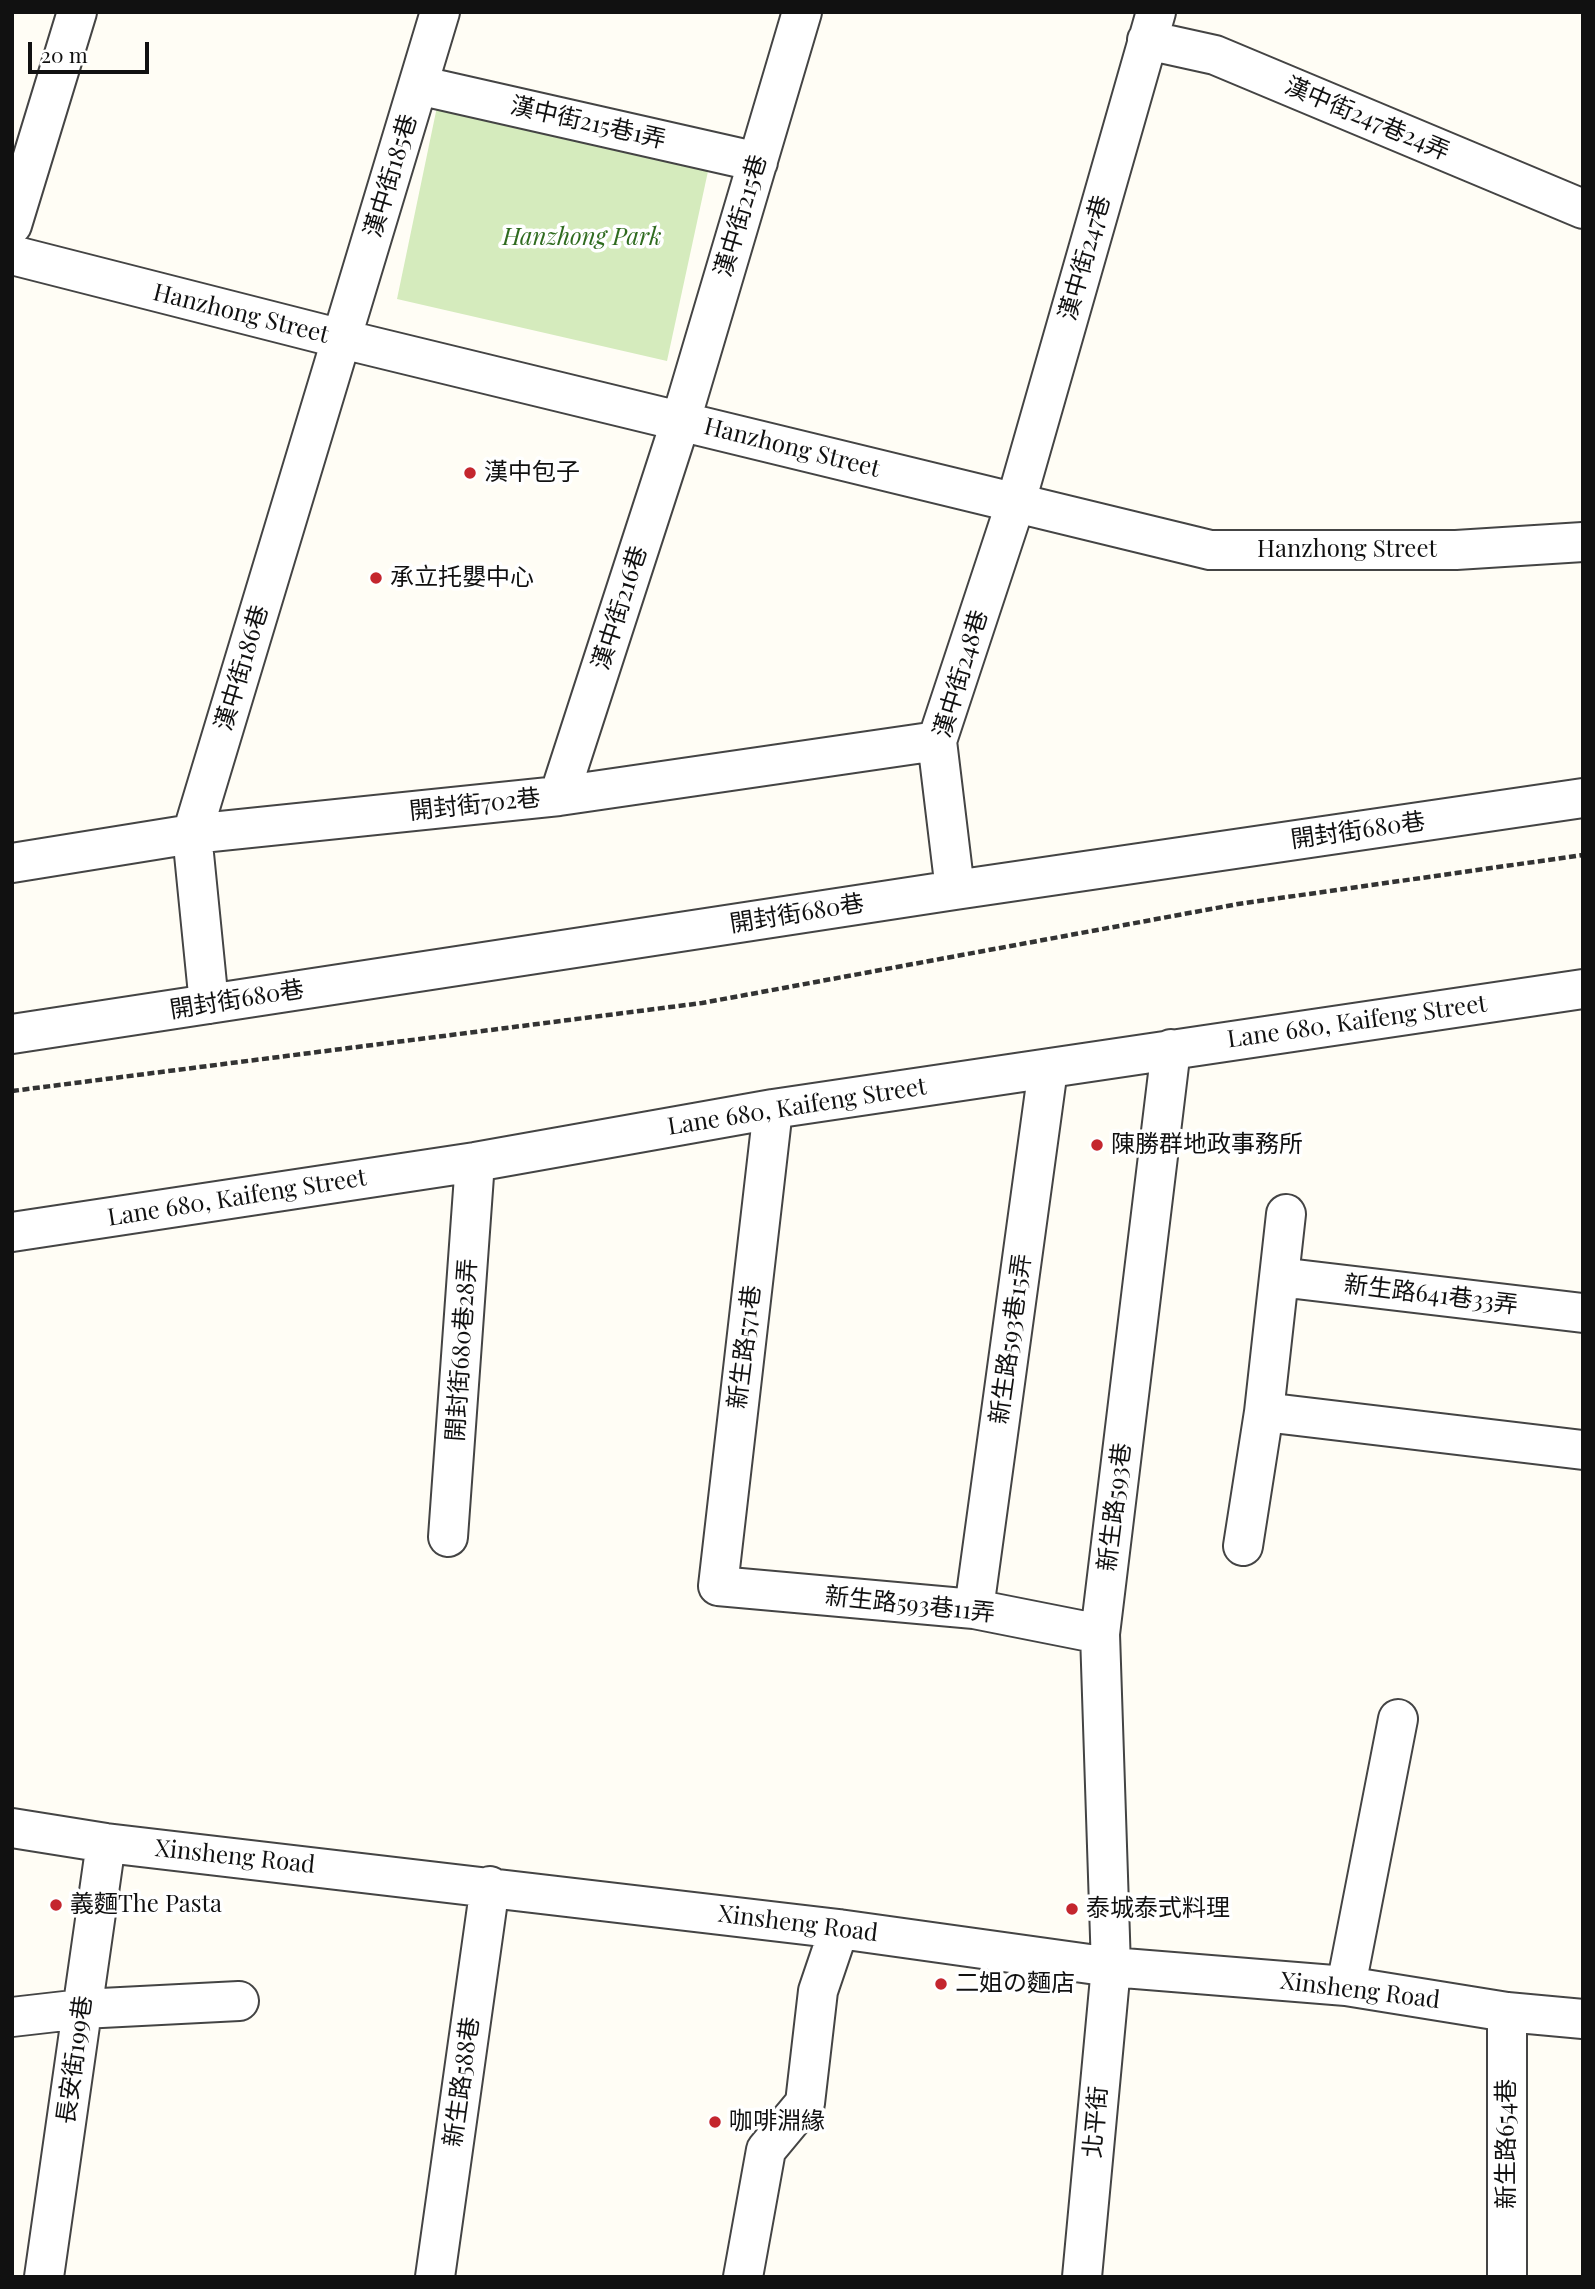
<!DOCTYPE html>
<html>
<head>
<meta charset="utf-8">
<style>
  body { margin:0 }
  #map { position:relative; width:1595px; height:2289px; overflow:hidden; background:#fffdf5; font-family:"Playfair Display",serif }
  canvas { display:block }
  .frame { position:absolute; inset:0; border:14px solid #111; pointer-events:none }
  .scale { position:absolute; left:28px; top:42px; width:121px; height:32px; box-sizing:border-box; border:4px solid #111; border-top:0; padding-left:9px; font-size:21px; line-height:24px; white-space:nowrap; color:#111; -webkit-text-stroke:5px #fff; paint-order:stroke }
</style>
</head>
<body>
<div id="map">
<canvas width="1595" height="2289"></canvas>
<div class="frame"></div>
<div class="scale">20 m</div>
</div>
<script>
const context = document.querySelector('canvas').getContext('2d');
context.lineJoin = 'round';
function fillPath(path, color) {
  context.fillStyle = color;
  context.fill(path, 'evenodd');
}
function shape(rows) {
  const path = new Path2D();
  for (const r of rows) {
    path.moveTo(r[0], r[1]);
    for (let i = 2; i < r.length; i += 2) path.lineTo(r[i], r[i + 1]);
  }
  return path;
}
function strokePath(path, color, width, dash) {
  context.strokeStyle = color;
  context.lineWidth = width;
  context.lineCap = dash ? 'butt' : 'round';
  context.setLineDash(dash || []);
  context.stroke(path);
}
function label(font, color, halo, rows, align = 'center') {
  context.font = font + ' "Playfair Display","Noto Sans TC","Noto Sans JP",serif';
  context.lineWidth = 7;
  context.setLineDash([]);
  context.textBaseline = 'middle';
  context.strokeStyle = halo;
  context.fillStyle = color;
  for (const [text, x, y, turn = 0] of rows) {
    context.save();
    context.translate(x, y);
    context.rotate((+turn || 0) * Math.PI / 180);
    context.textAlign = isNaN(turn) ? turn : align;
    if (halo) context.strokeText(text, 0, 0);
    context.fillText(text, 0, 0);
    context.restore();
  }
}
fillPath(shape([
  [438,102,710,162,667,361,397,299]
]), '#d5ebbd');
const minor = shape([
  [1147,40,1215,55,1583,209],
  [418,85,758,162],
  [12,225,77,12],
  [12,255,342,339,1210,550,1456,550,1583,542],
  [559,796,681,420,802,12],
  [12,863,192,834,559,796,937,741],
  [955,890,937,741,1015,505,1156,12],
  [209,1004,192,834,440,12],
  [12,1034,955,890,1583,798],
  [773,1109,718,1586,974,1609,1100,1634],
  [12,1232,475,1162,773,1109,1583,989],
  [1279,1277,1583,1313],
  [1264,1412,1583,1450],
  [448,1537,475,1162],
  [1243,1546,1264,1412,1286,1214],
  [974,1609,1048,1069],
  [12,1828,106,1843,839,1929,1111,1967,1346,1986,1507,2012,1583,2019],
  [1346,1986,1398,1719],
  [12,2017,82,2009,239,2001],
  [44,2277,106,1843],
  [435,2277,490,1886],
  [743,2277,766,2150,805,2103,818,1991,839,1929],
  [1082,2277,1111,1967,1100,1634,1171,1049],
  [1507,2277,1507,2012]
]);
strokePath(minor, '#444', 42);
strokePath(shape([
  [12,1091,702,1003,1238,904,1583,855]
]), '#333', 4.5, [7, 3.5]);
strokePath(minor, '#fff', 38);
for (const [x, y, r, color] of [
  [470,473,7,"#c4262e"],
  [376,578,7,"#c4262e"],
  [1097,1145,7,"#c4262e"],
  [56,1905,7,"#c4262e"],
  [1072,1909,7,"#c4262e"],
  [941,1984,7,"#c4262e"],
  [715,2122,7,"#c4262e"]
]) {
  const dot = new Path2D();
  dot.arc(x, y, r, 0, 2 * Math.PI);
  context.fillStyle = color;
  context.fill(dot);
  strokePath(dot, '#fff', 2.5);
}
label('24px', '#111', '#fff', [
  ["漢中街247巷24弄",1367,119,23],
  ["漢中街215巷1弄",588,123,13],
  ["漢中街185巷",391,176,-73],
  ["漢中街215巷",741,216,-73],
  ["漢中街247巷",1085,258,-74],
  ["Hanzhong Street",241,314,14],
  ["Hanzhong Street",792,448,14],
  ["Hanzhong Street",1347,550],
  ["漢中街216巷",620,608,-72],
  ["漢中街186巷",242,668,-73],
  ["漢中街248巷",961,674,-73],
  ["開封街702巷",475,805,-6],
  ["開封街680巷",1358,831,-8],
  ["開封街680巷",797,914,-9],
  ["開封街680巷",237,1000,-9],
  ["Lane 680, Kaifeng Street",1357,1022,-8],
  ["Lane 680, Kaifeng Street",797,1107,-9],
  ["Lane 680, Kaifeng Street",237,1198,-9],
  ["新生路641巷33弄",1431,1295,7],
  ["新生路593巷15弄",1011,1339,-82],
  ["新生路571巷",745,1347,-83],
  ["開封街680巷28弄",462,1350,-86],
  ["新生路593巷",1115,1507,-83],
  ["新生路593巷11弄",910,1605,6],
  ["Xinsheng Road",235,1857,6],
  ["Xinsheng Road",798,1924,7],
  ["Xinsheng Road",1360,1991,7],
  ["長安街199巷",75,2060,-82],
  ["新生路588巷",462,2082,-82],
  ["北平街",1096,2122,-85],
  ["新生路654巷",1507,2144,-90]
]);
label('italic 24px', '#2f6b1f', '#fff', [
  ["Hanzhong Park",582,238]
]);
label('24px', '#111', '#fff', [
  ["漢中包子",484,473],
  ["承立托嬰中心",390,578],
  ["陳勝群地政事務所",1111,1145],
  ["義麵The Pasta",70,1905],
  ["泰城泰式料理",1086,1909],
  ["二姐の麵店",955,1984],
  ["咖啡淵緣",729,2122]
], 'left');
</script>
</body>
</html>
